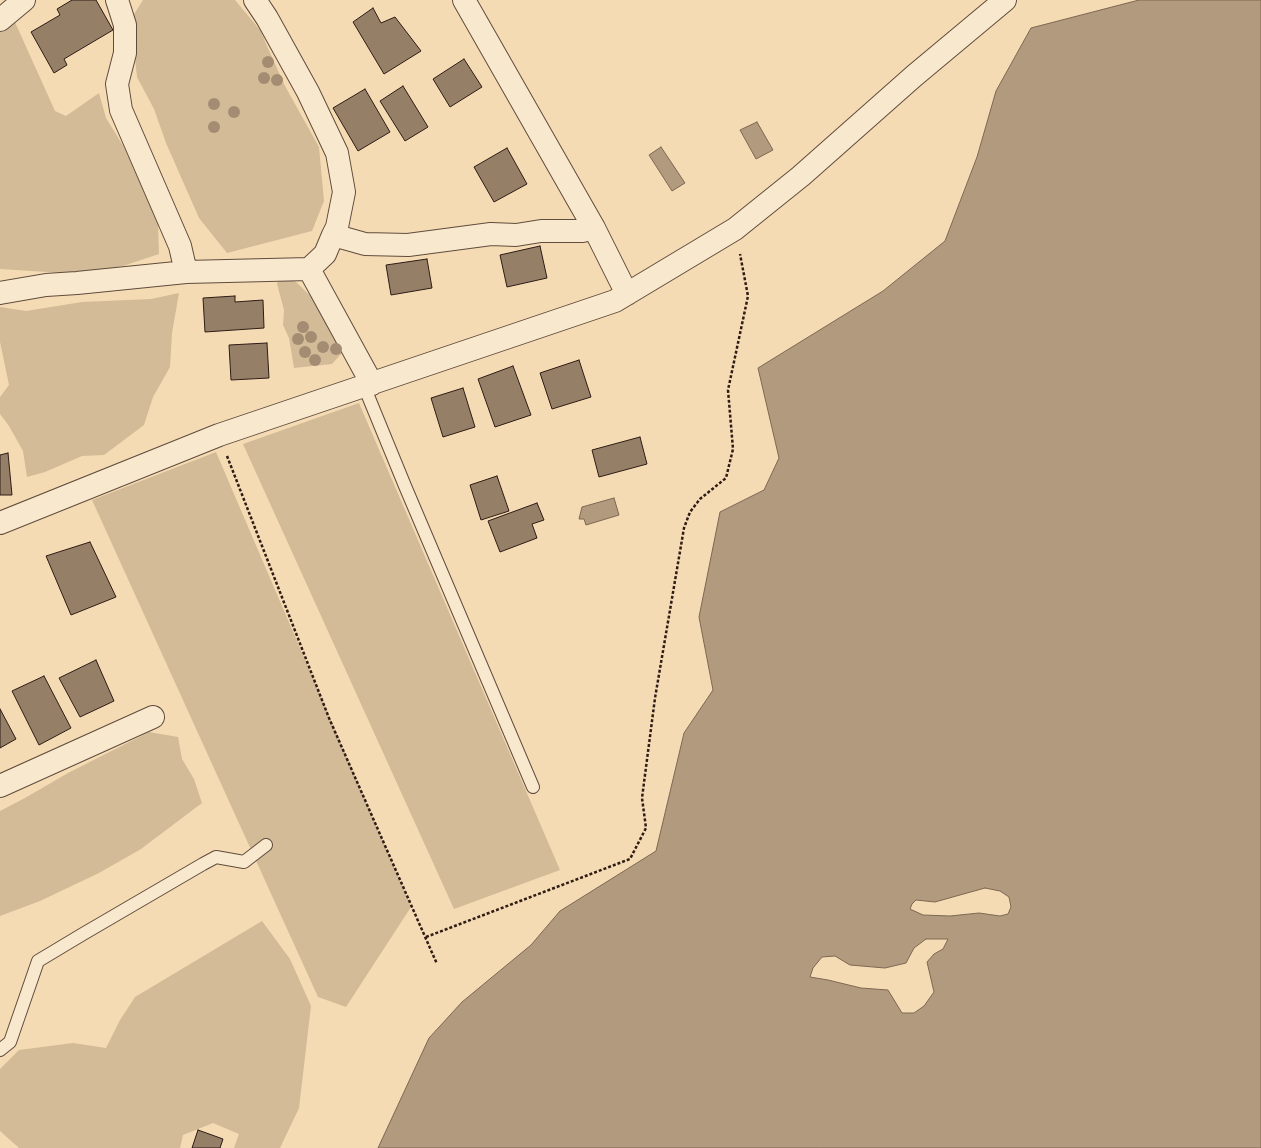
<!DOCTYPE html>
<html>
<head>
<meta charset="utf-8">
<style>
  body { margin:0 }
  canvas { display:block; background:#f5dbb3 }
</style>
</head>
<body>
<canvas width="1261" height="1148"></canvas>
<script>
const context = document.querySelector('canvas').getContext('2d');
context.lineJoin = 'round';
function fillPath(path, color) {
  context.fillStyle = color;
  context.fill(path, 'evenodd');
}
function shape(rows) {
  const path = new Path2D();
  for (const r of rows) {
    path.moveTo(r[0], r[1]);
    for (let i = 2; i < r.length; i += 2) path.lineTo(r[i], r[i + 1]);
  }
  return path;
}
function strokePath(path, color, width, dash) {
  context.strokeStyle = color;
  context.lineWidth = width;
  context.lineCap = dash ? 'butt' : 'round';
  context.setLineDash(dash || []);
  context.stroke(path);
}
fillPath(shape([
  [143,0,235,0,261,31,267,46,285,86,319,147,324,201,312,231,227,253,199,218,166,143,154,109,137,77,131,19],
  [14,20,55,111,66,116,99,93,106,118,124,147,158,223,159,254,123,266,79,274,0,269,0,31],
  [282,272,297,283,320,305,343,352,332,364,294,368,289,338,283,325,284,310,277,284],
  [179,293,172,333,170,367,153,397,144,425,104,455,82,456,45,472,27,477,23,451,9,426,0,414,0,397,9,385,0,342,0,307,26,311,82,302,151,299],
  [359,403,560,870,454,909,243,444],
  [216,452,411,907,346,1007,318,997,92,500],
  [149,732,178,737,182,759,194,779,202,803,141,849,99,873,40,901,0,916,0,811,25,798,68,773],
  [262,921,290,959,311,1006,299,1108,280,1148,234,1148,239,1134,213,1123,183,1135,180,1148,19,1148,0,1131,0,1069,19,1050,73,1043,106,1048,120,1020,135,997]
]), '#d3bb98');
const water = shape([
  [1139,0,1261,0,1261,1148,378,1148,429,1038,462,1002,531,945,560,911,656,851,684,733,713,690,699,617,720,512,764,490,779,458,758,368,883,291,945,241,977,157,996,91,1031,28,1139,0],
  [985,888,1000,891,1009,897,1011,907,1008,914,1000,916,979,913,950,916,923,915,910,909,912,904,916,900,935,902,985,888],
  [926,939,948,939,943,949,934,954,927,962,934,992,924,1006,914,1013,902,1013,888,990,861,988,828,980,810,977,813,968,822,957,835,956,850,965,885,968,906,963,914,948,926,939],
  [757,122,773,150,756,159,740,130,757,122],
  [661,147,685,183,672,191,649,155,661,147],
  [614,498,619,515,586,525,584,519,579,519,582,507,614,498]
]);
fillPath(water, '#b19a7d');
strokePath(water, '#7d6853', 1);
const building = shape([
  [72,0,96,0,113,30,64,59,67,65,54,73,31,32,60,15,57,9,72,0],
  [373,8,381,23,395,17,421,51,384,74,353,22,373,8],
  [464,59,482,87,450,107,433,79,464,59],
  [403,86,428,127,405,141,380,101,403,86],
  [365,89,390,132,358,151,333,108,365,89],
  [507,148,527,184,494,202,474,167,507,148],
  [540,246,547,278,507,287,500,255,540,246],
  [427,259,432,288,391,295,386,265,427,259],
  [235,296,235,302,263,300,264,328,205,332,203,298,235,296],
  [267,343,269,378,231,380,229,345,267,343],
  [579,360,591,397,552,409,540,373,579,360],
  [513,366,531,415,495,427,478,379,513,366],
  [463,388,475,427,443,437,431,398,463,388],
  [640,437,647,464,599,477,592,450,640,437],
  [8,453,12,495,0,495,0,455,8,453],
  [497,476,509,511,481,520,470,485,497,476],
  [537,503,544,520,532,524,537,538,500,552,488,521,537,503],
  [90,542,116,597,71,615,46,556,90,542],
  [96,660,114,701,80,717,59,678,96,660],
  [44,676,71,728,39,745,12,691,44,676],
  [0,709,16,739,0,748,0,709],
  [198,1130,223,1139,220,1148,192,1148,198,1130]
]);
fillPath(building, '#957f67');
strokePath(building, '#2e1c15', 1);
const lane = shape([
  [364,386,405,486,533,787],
  [0,1050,10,1042,38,961,83,934,203,864,216,857,244,862,266,845]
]);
const street = shape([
  [255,0,267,18,308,92,337,153,344,192,337,227,333,235],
  [464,0,594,228,627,294],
  [0,20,24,0],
  [309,269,372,384],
  [186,272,309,269,325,254,333,235,365,244,408,245,491,234,516,235,541,231,583,231,594,228],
  [0,293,46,285,77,283,186,272,180,246,121,110,117,84,125,53,125,25,117,0],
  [0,523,219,435,615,301,735,229,801,176,914,76,1005,0],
  [0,786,153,717]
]);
strokePath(lane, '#604c3c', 14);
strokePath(street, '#604c3c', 24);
strokePath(shape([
  [227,456,329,718,437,964],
  [426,937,630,859,646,828,642,798,655,698,684,528,690,512,700,499,726,478,733,449,728,390,748,296,740,254]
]), '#2e1c15', 2.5, [3, 2]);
strokePath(lane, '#f8e8ce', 12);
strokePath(street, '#f8e8ce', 22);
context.fillStyle = '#a38c72';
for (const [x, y] of [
  [268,62],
  [264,78],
  [277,80],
  [214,104],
  [234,112],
  [214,127],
  [303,327],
  [311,337],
  [298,339],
  [323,347],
  [336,349],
  [305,352],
  [315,360]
]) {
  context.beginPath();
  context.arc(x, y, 6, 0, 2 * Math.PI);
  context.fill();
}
</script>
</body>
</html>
